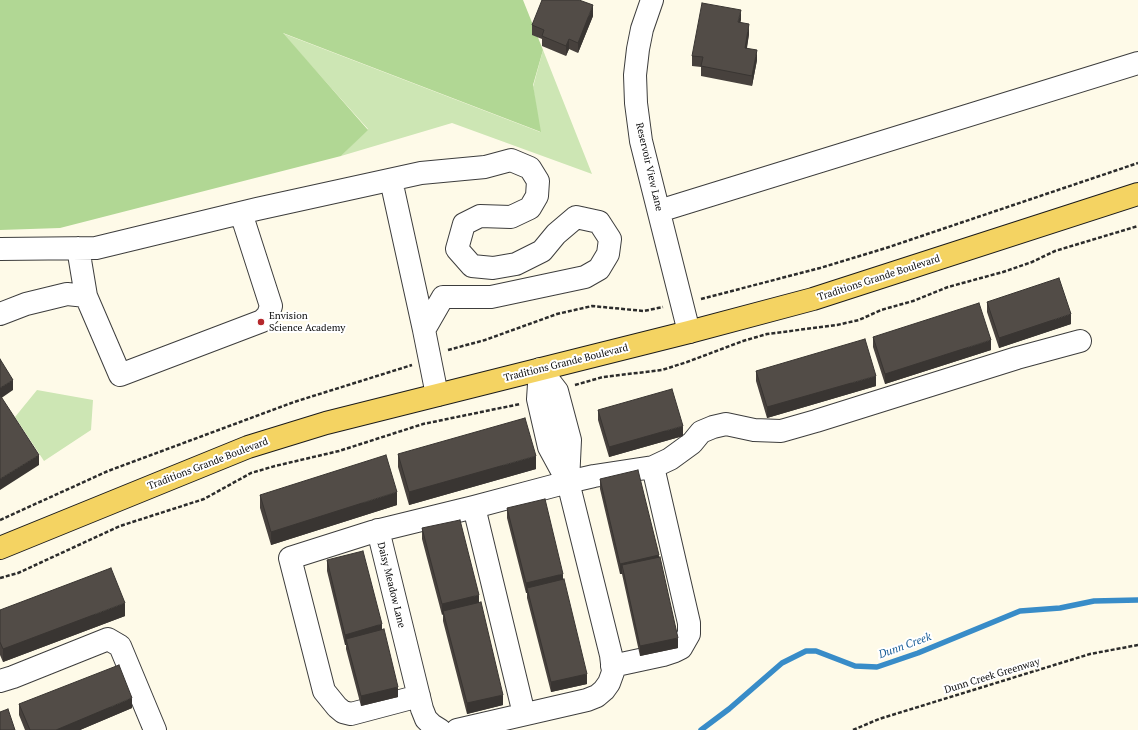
<!DOCTYPE html>
<html>
<head>
<meta charset="utf-8">
<style>
  body { margin:0 }
  canvas { display:block; background:#fefae8 }
</style>
</head>
<body>
<canvas width="1138" height="730"></canvas>
<script>
const context = document.querySelector('canvas').getContext('2d');
context.lineJoin = 'round';
function fillPath(path, color) {
  context.fillStyle = color;
  context.fill(path, 'evenodd');
}
function shape(rows) {
  const path = new Path2D();
  for (const r of rows) {
    path.moveTo(r[0], r[1]);
    for (let i = 2; i < r.length; i += 2) path.lineTo(r[i], r[i + 1]);
  }
  return path;
}
function strokePath(path, color, width, dash) {
  context.strokeStyle = color;
  context.lineWidth = width;
  context.lineCap = dash ? 'butt' : 'round';
  context.setLineDash(dash || []);
  context.stroke(path);
}
function label(font, color, halo, rows, align = 'center') {
  context.font = font + ' "PT Serif",serif';
  context.lineWidth = 4;
  context.setLineDash([]);
  context.textBaseline = 'middle';
  context.strokeStyle = halo;
  context.fillStyle = color;
  for (const [text, x, y, turn = 0] of rows) {
    context.save();
    context.translate(x, y);
    context.rotate((+turn || 0) * Math.PI / 180);
    context.textAlign = isNaN(turn) ? turn : align;
    if (halo) context.strokeText(text, 0, 0);
    context.fillText(text, 0, 0);
    context.restore();
  }
}
fillPath(shape([
  [282,33,540,132,533,87,543,50,592,174,452,123,341,156,368,129],
  [37,390,93,400,91,430,44,461,15,417]
]), '#cde6b4');
fillPath(shape([
  [0,0,523,0,543,50,533,85,541,132,283,33,368,130,341,156,60,228,0,230]
]), '#b1d794');
strokePath(shape([
  [701,730,729,709,782,663,806,651,816,651,855,666,877,667,918,653,1020,611,1060,608,1094,601,1138,600]
]), '#388cc8', 5.5);
const minor = shape([
  [652,0,642,29,638,49,635,75,636,103,641,141,689,332],
  [391,180,424,330],
  [659,211,1138,63],
  [78,248,86,296,120,375,262,321,268,315,271,306,241,213],
  [0,249,96,248,257,209,421,173,485,167,511,160,530,168,538,181,537,196,530,208,511,217,480,216,464,224,457,249,472,266,493,268,516,264,542,251,556,234,576,217,599,222,610,239,608,254,599,269,585,277,491,297,443,297,424,330,437,395],
  [0,314,26,304,67,294,86,296],
  [540,369,557,391,570,440,568,482],
  [474,507,524,714],
  [378,530,422,709,426,719,432,725,440,730],
  [612,666,663,655,675,651,681,648,689,634,689,623,653,467],
  [0,681,13,677,108,639,120,646,155,730],
  [419,696,351,714,343,712,337,707,324,691,290,558,372,532,474,507,568,482,594,476,653,467,670,459,692,443,701,432,713,427,726,424,754,430,781,431,816,421,1017,358,1080,341],
  [457,730,587,700,597,696,604,690,609,683,613,672,611,655,568,482,549,447,538,399,540,369]
]);
const major = shape([
  [0,548,248,447,326,423,689,332,813,299,1138,194]
]);
strokePath(minor, '#3d3d3d', 24);
strokePath(major, '#1b1b1b', 24);
strokePath(shape([
  [701,299,820,268,886,248,1138,163],
  [448,350,485,340,557,314,592,306,644,311,663,307],
  [575,385,603,377,662,370,687,362,743,341,767,334,837,325,859,320,881,310,913,301,948,287,1003,272,1032,262,1055,251,1138,226],
  [0,520,108,471,294,402,412,365],
  [0,578,18,573,120,526,204,499,251,473,275,466,339,451,423,424,520,404],
  [853,730,879,719,1090,654,1138,645]
]), '#2c2c2c', 2.5, [4, 2]);
strokePath(minor, '#fff', 22);
strokePath(major, '#f4d362', 22);
fillPath(shape([
  [593,16,578,53,569,49,566,56,542,46,542,39,532,35,532,25],
  [741,20,740,22,749,34,747,48,757,60,752,86,701,76,701,67,692,66,692,56],
  [987,302,1071,324,999,348,987,312],
  [873,337,991,350,885,384,873,347],
  [756,371,876,386,767,418,756,381],
  [598,410,683,436,609,457,598,420],
  [398,454,536,469,409,505,398,467],
  [600,479,659,557,678,648,640,656,622,574,620,574,600,489],
  [260,495,397,505,271,545,260,508],
  [507,508,563,579,587,684,551,692,527,598,527,593,526,593,507,518],
  [422,528,479,603,503,705,467,714,443,621,443,614,442,615,422,539],
  [327,560,382,630,398,697,361,706,346,649,346,645,345,645,327,571],
  [0,610,125,616,3,662,0,655],
  [19,704,132,708,80,730,25,730,19,715]
]), '#47413d');
fillPath(shape([
  [593,5,593,16,578,53,578,43],
  [741,10,741,20,738,32,738,22],
  [749,24,749,34,745,58,745,48],
  [569,39,569,49,566,56,566,46],
  [757,50,757,60,752,86,752,76],
  [1071,314,1071,324,999,348,999,338],
  [991,340,991,350,885,384,885,374],
  [876,376,876,386,767,418,767,407],
  [13,380,13,390,0,399,0,388],
  [683,426,683,436,609,457,609,447],
  [39,455,39,465,0,490,0,479],
  [536,456,536,469,409,505,409,492],
  [397,492,397,505,271,545,271,532],
  [659,555,659,565,622,565,622,574,620,574,620,564],
  [563,574,563,584,527,588,527,593,526,593,526,583],
  [479,595,479,605,443,611,443,614,442,615,442,604],
  [125,603,125,616,3,662,3,649],
  [382,624,382,634,346,639,346,645,345,645,345,635],
  [678,638,678,648,640,656,640,646],
  [587,674,587,684,551,692,551,682],
  [398,687,398,697,361,706,361,696],
  [503,695,503,705,467,714,467,703],
  [132,698,132,708,80,730,56,730]
]), '#393532');
const building = shape([
  [542,0,579,0,593,5,578,43,569,39,566,46,542,36,544,30,532,25,542,0],
  [702,3,741,10,738,22,749,24,745,48,757,50,752,76,701,66,703,57,692,56,702,3],
  [1059,278,1071,314,999,338,987,302,1059,278],
  [979,303,991,340,885,374,873,337,979,303],
  [865,339,876,376,767,407,756,371,865,339],
  [0,359,13,380,0,388,0,359],
  [672,389,683,426,609,447,598,410,672,389],
  [0,395,39,455,0,479,0,395],
  [525,418,536,456,409,492,398,454,525,418],
  [386,455,397,492,271,532,260,495,386,455],
  [638,470,659,555,620,564,600,479,638,470],
  [545,499,563,574,526,583,507,508,545,499],
  [460,520,479,595,442,604,422,528,460,520],
  [363,551,382,624,345,635,327,560,363,551],
  [660,557,678,638,640,646,622,565,660,557],
  [111,568,125,603,3,649,0,642,0,610,111,568],
  [564,579,587,674,551,682,527,588,564,579],
  [481,602,503,695,467,703,443,611,481,602],
  [384,629,398,687,361,696,346,639,384,629],
  [119,665,132,698,56,730,30,730,19,704,119,665],
  [8,709,15,730,0,730,0,712,8,709]
]);
fillPath(building, '#524c47');
strokePath(building, '#393532', 1);
for (const [x, y, r, color] of [
  [261,322,4,"#b5282c"]
]) {
  const dot = new Path2D();
  dot.arc(x, y, r, 0, 2 * Math.PI);
  context.fillStyle = color;
  context.fill(dot);
  strokePath(dot, '#fff', 1.5);
}
label('10px', '#0a0a0a', '#fff', [
  ["Reservoir View Lane",649,167,77],
  ["Traditions Grande Boulevard",879,278,-18],
  ["Traditions Grande Boulevard",566,363,-14],
  ["Traditions Grande Boulevard",208,464,-21],
  ["Daisy Meadow Lane",391,585,76],
  ["Dunn Creek Greenway",992,676,-17]
]);
label('10px', '#0a0a0a', '#fff', [
  ["Envision",269,316],
  ["Science Academy",269,328]
], 'left');
label('italic 11px', '#195e97', '#fff', [
  ["Dunn Creek",905,646,-20]
]);
</script>
</body>
</html>
